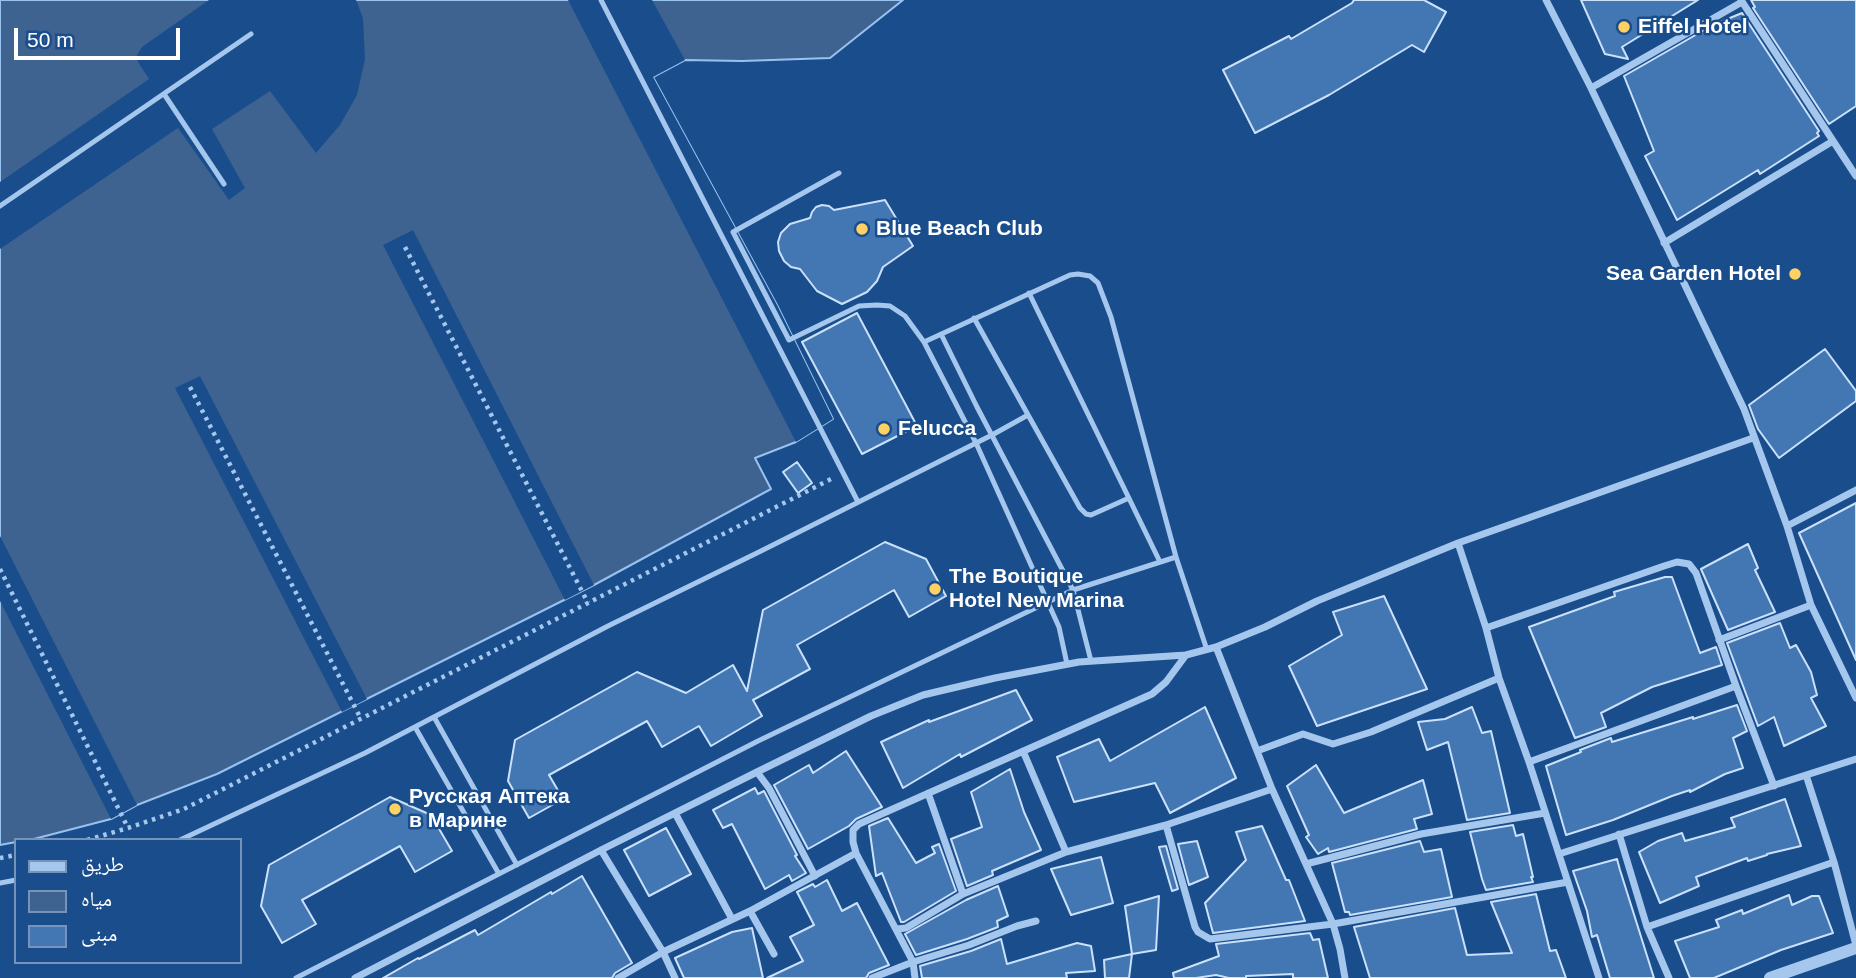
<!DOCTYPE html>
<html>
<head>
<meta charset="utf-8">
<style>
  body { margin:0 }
  #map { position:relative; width:1856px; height:978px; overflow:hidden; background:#1a4d8c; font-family:Arial,"Noto Naskh Arabic",sans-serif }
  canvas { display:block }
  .legend { position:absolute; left:14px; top:838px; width:228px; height:126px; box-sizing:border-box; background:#1a4d8c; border:2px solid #7694ba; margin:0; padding:9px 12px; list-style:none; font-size:21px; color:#fff }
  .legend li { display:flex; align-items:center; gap:14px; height:35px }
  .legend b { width:35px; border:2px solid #7694ba }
  .scale { position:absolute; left:14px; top:28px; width:166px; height:32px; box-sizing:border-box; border:4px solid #fff; border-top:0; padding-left:9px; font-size:21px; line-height:24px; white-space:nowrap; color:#fff; -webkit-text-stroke:5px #1a4d8c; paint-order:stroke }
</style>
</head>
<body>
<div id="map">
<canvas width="1856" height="978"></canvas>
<ul class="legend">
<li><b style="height:9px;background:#a5c7ed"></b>طريق</li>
<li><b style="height:19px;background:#3e6391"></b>مياه</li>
<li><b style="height:19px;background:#4377b4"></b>مبنى</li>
</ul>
<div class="scale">50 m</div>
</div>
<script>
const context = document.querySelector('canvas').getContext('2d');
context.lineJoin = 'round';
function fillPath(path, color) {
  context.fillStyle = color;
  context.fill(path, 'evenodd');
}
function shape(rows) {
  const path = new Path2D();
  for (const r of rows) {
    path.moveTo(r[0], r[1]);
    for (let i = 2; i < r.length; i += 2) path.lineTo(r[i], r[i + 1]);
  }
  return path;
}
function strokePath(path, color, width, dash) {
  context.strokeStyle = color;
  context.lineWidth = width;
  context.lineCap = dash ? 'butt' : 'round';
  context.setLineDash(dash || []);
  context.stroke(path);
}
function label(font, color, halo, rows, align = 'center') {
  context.font = font + ' Arial,sans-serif';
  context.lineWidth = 5;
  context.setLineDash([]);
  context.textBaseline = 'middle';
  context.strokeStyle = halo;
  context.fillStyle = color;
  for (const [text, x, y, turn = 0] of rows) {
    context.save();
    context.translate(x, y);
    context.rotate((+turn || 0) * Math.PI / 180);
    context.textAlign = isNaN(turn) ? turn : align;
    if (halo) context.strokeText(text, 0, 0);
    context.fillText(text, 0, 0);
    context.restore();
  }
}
const water = shape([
  [0,0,903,0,830,58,742,61,685,60,653,77,777,305,833,419,796,442,755,458,771,489,594,585,217,774,137,805,111,819,30,840,16,840,16,842,0,845,0,0]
]);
fillPath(water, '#3e6391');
strokePath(water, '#98c2f0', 2);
fillPath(shape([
  [209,0,356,0,363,18,365,59,357,95,340,125,316,153,270,91,212,129,245,188,229,200,178,128,0,249,0,182,149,79,138,62,137,55,142,47],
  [568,0,652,0,685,60,653,77,777,305,833,419,796,442],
  [413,230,594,585,565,600,383,245],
  [200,376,367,699,342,712,175,388],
  [0,536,137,805,111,819,0,601]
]), '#1a4d8c');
const building = shape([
  [1354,0,1424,0,1446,12,1424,52,1412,45,1329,95,1255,133,1223,70,1289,36,1291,39,1352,3,1354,0],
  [1581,0,1698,0,1622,47,1628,59,1605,54,1581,0],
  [1751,0,1856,0,1856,106,1829,124,1753,8,1755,7,1751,0],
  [1742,13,1819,131,1817,133,1819,136,1760,174,1758,170,1677,220,1645,156,1654,151,1624,76,1713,25,1742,13],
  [885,200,913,246,883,267,877,281,867,292,842,304,817,291,800,269,791,267,784,261,779,251,778,242,781,233,790,224,810,218,812,212,816,207,822,205,829,206,834,210,885,200],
  [857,313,917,426,862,454,802,342,857,313],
  [1825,349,1856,391,1856,401,1779,458,1758,429,1749,405,1825,349],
  [797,462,812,483,798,493,783,472,797,462],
  [1856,503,1856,660,1799,533,1856,503],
  [885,542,926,559,946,596,909,617,894,590,797,645,810,669,753,700,762,716,711,746,699,726,662,747,647,721,549,775,563,799,529,818,508,781,515,740,637,672,686,693,733,665,747,691,763,610,885,542],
  [1748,544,1758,568,1755,570,1775,612,1728,630,1701,569,1748,544],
  [1665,577,1672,577,1700,653,1716,647,1722,665,1652,687,1601,713,1606,727,1575,738,1529,627,1615,596,1614,592,1665,577],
  [1384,596,1427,689,1317,726,1289,666,1342,635,1333,612,1384,596],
  [1780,623,1790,648,1796,645,1811,672,1817,695,1811,698,1826,726,1784,746,1774,717,1758,726,1727,643,1780,623],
  [1016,690,1032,720,961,757,960,754,903,788,881,742,929,720,929,722,1016,690],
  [1737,705,1747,731,1733,738,1743,768,1725,774,1690,792,1690,790,1672,796,1613,820,1566,835,1546,766,1581,752,1580,750,1611,738,1612,742,1693,717,1693,719,1737,705],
  [1205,707,1236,778,1170,813,1155,783,1074,802,1057,757,1099,739,1110,761,1205,707],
  [1472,707,1482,733,1491,731,1510,813,1467,820,1448,742,1427,750,1418,722,1445,719,1472,707],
  [846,751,882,807,856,819,849,826,808,849,774,785,809,765,813,773,846,751],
  [1316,765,1344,813,1423,780,1432,814,1414,819,1417,829,1329,852,1328,848,1318,854,1306,837,1309,835,1287,786,1316,765],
  [1010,769,1024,812,1041,850,992,871,993,875,967,886,951,839,982,827,971,792,1010,769],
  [755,788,758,794,764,791,797,855,795,856,806,873,792,881,789,875,765,889,732,824,723,828,713,810,755,788],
  [390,797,431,815,452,851,415,872,400,846,302,900,316,924,282,943,261,906,269,865,390,797],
  [1785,799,1801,846,1767,854,1767,855,1748,861,1747,858,1696,877,1699,886,1660,903,1639,852,1658,841,1682,833,1685,841,1735,827,1731,818,1785,799],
  [888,818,916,863,935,853,932,847,939,844,956,891,904,922,901,922,882,873,876,876,869,826,888,818],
  [1513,825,1516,836,1523,834,1533,877,1531,877,1533,882,1486,890,1482,879,1470,832,1513,825],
  [1262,826,1286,880,1289,880,1305,921,1213,933,1205,903,1246,860,1236,832,1262,826],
  [666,828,691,874,649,896,624,850,666,828],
  [1197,841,1208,877,1189,885,1178,844,1197,841],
  [1420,841,1424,852,1441,849,1452,897,1350,915,1349,912,1345,912,1332,863,1420,841],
  [1166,846,1178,889,1172,891,1159,847,1166,846],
  [1101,857,1113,903,1071,915,1051,869,1101,857],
  [1617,859,1620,870,1654,978,1610,978,1597,935,1592,937,1587,911,1573,871,1617,859],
  [582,876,632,963,615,973,612,978,383,978,418,958,419,959,475,930,478,935,551,892,552,894,582,876],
  [827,880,842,911,857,903,889,965,869,973,866,978,767,978,803,961,790,937,814,925,797,892,813,884,815,887,827,880],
  [998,886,1008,916,997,921,998,927,967,939,916,955,905,934,966,900,998,886],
  [1536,894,1550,951,1556,950,1566,978,1370,978,1354,927,1455,908,1467,955,1512,953,1491,902,1536,894],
  [1789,895,1792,905,1812,896,1819,896,1833,933,1781,950,1714,978,1690,978,1675,941,1719,927,1716,920,1742,910,1743,914,1789,895],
  [1159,896,1156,950,1132,954,1125,906,1159,896],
  [752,928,763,978,684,978,675,958,732,932,752,928],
  [1310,933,1313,940,1319,939,1328,978,1293,978,1293,974,1246,976,1246,978,1229,978,1216,975,1196,978,1174,978,1173,973,1219,956,1216,944,1310,933],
  [1001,939,1007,964,1077,943,1091,946,1095,971,1066,973,1067,978,922,978,920,966,971,951,1001,939],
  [1132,954,1129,978,1105,978,1104,960,1132,954]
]);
fillPath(building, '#4377b4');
strokePath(building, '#cbe1fa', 2);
strokePath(shape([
  [405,247,588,603],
  [190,387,361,719],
  [0,569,128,828],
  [87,840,128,828,184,809,833,478],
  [0,858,16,855]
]), '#a5c7ed', 4.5, [3.5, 5]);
strokePath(shape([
  [601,0,858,502],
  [164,94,224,184],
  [839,173,733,232,789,340,859,306,877,305,890,306,905,316,924,342,976,443,1059,627,1067,664],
  [0,206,251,34],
  [1029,293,1160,562],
  [974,318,1080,508,1086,514,1091,515,1129,498],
  [941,334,977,407,1073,590,1091,661],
  [924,342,1070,275,1078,274,1090,276,1098,283,1111,317,1176,557],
  [434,717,517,865],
  [415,727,499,874],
  [180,840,365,753,608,626,761,551,992,435,1028,415],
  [0,883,16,880],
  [296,978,758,741,1073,590,1176,557,1207,650]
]), '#a5c7ed', 5);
strokePath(shape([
  [1546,0,1591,88,1744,409,1787,526,1811,605,1856,698],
  [1741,0,1856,176],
  [1591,88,1742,2],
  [1664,243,1833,141],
  [1787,526,1856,490],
  [1458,543,1486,628,1499,678,1529,762,1599,978],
  [1486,628,1664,566,1677,562,1689,564,1696,573,1736,686,1774,786],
  [1719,640,1811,605],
  [1216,647,1272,789,1333,924,1340,949,1345,978],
  [1023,751,1066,852],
  [1257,751,1303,734,1333,744,1371,732,1499,678],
  [1529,762,1736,686],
  [757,772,769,788,815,876],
  [1806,775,1834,862,1856,945],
  [928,793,963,894],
  [675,813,732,919],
  [1166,825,1195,927,1198,932,1210,939,1333,924,1568,882],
  [1619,834,1647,927,1669,978],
  [601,850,663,952,675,978],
  [1559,854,1856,759],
  [1306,864,1421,834,1545,813],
  [750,911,774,954],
  [1647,927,1834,862],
  [897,929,906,928,963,894,1066,852,1166,825,1272,789],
  [355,978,601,850,757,772,871,716,923,695,995,678,1079,662,1186,655,1216,647,1265,627,1317,601,1458,543,1753,438],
  [618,978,663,952,750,911,856,853],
  [872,978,913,962,969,945,1017,926,1036,921],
  [915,978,913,962,856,853,853,842,853,830,859,824,1152,694,1166,682,1186,655]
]), '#a5c7ed', 7);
strokePath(shape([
  [1770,978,1856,948]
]), '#a5c7ed', 12);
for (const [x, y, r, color] of [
  [1624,27,7,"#ffd062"],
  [862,229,7,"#ffd062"],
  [1795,274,7,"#ffd062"],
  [884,429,7,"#ffd062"],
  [935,589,7,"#ffd062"],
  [395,809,7,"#ffd062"]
]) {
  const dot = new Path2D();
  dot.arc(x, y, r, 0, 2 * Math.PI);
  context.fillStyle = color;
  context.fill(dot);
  strokePath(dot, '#1a4d8c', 2.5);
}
label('bold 21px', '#fff', '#1a4d8c', [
  ["Eiffel Hotel",1638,27],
  ["Blue Beach Club",876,229],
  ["Sea Garden Hotel",1781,274,"right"],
  ["Felucca",898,429],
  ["The Boutique",949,577],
  ["Hotel New Marina",949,601],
  ["Русская Аптека",409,797],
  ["в Марине",409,821]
], 'left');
</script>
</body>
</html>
